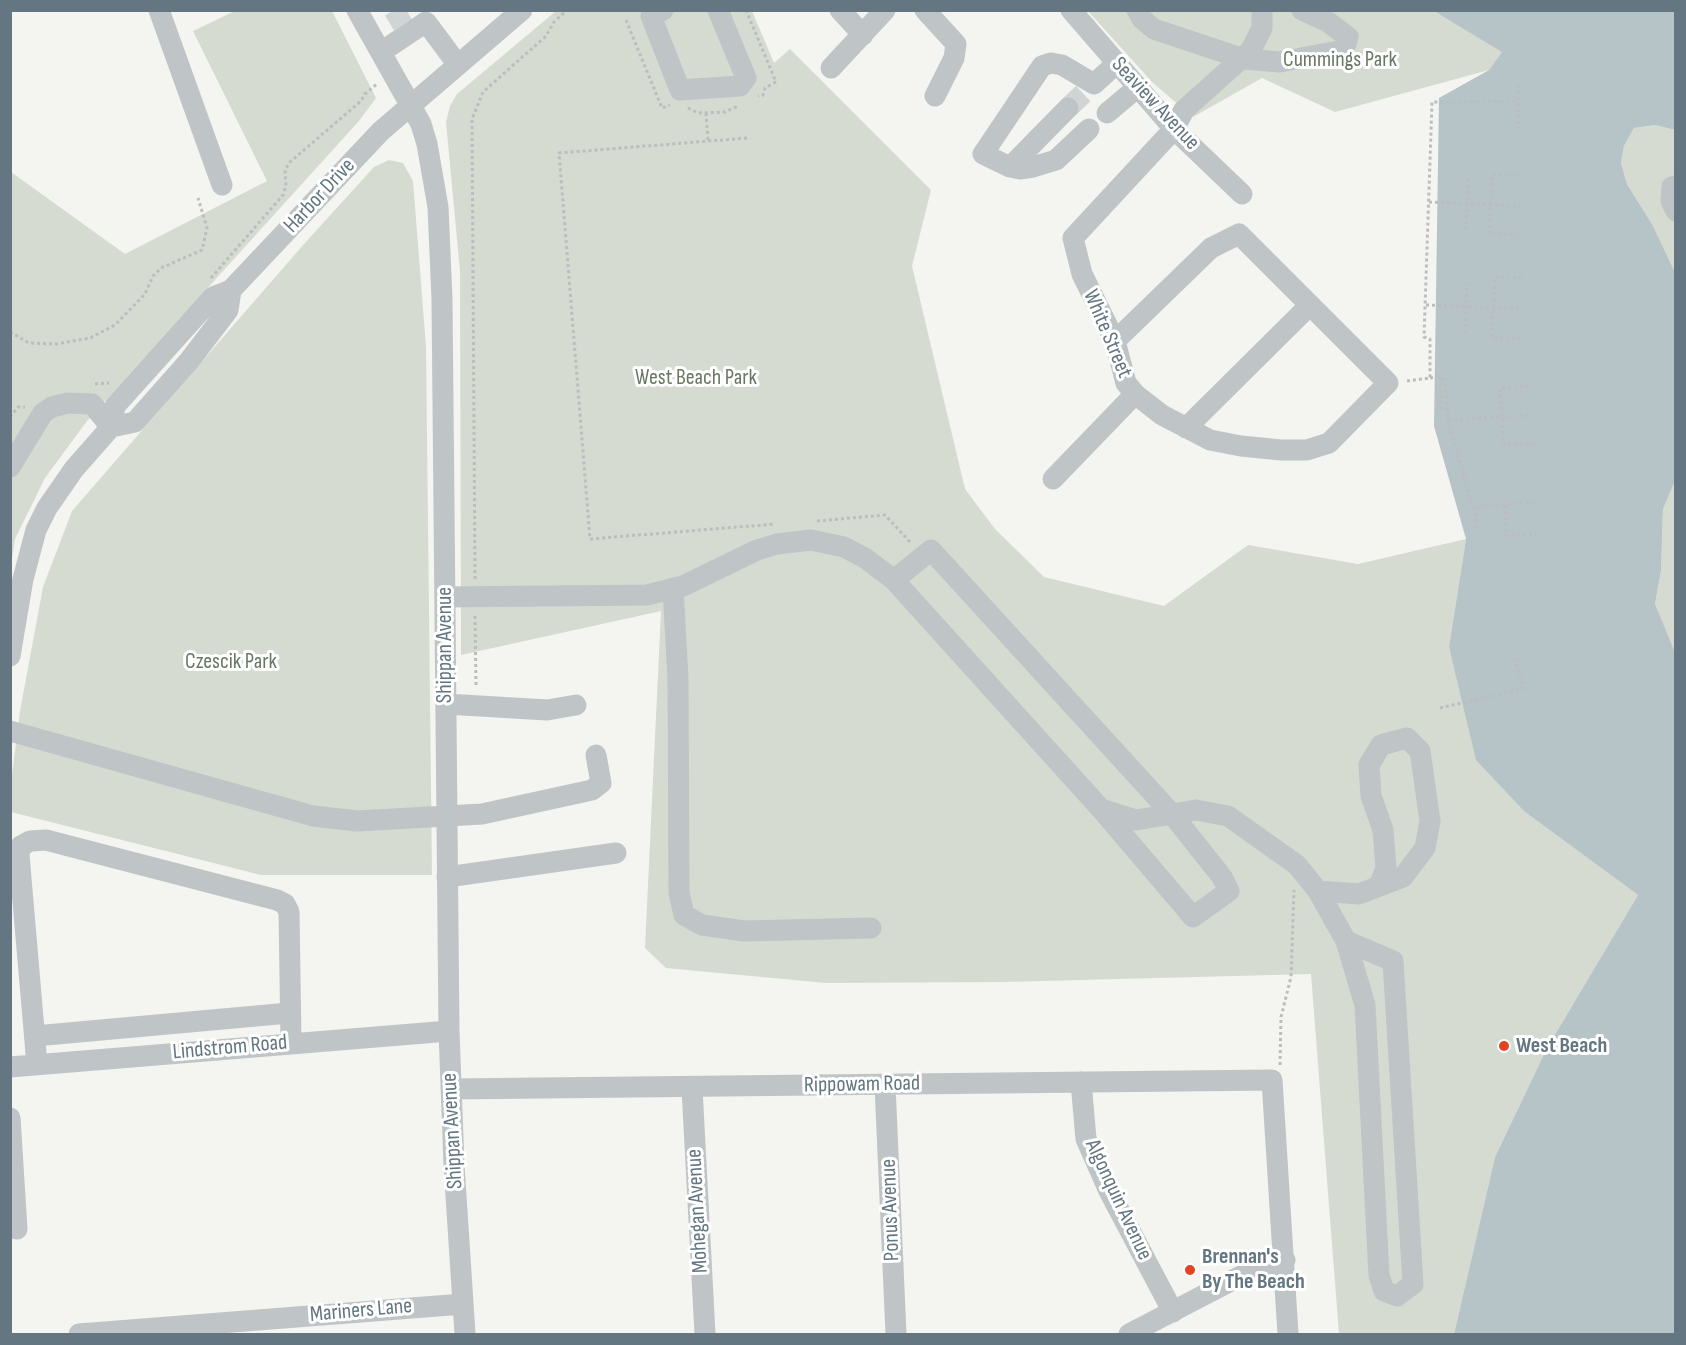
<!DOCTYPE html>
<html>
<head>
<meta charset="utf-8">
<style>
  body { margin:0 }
  #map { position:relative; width:1686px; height:1345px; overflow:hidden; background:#f4f4f0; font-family:"Sofia Sans Condensed",sans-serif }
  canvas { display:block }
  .frame { position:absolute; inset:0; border:12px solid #637681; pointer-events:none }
</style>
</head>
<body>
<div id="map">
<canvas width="1686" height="1345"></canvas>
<div class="frame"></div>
</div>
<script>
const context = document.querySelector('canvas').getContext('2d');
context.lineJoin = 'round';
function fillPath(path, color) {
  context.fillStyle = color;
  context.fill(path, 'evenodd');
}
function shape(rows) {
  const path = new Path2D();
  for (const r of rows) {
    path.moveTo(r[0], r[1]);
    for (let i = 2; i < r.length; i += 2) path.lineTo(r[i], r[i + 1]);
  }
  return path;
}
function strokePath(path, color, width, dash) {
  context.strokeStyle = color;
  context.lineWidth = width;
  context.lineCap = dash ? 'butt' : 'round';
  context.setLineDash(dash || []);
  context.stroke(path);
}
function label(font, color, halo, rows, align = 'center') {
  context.font = font + ' "Sofia Sans Condensed",sans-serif';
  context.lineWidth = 6;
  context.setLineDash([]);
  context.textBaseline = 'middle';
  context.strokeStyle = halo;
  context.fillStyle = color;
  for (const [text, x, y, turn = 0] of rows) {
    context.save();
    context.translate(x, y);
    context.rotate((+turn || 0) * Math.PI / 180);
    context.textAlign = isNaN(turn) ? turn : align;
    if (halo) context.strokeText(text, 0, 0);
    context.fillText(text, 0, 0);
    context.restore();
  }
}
fillPath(shape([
  [235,11,332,11,376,98,359,121,87,421,45,478,15,539,11,565,11,172,125,254,267,181,193,31],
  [556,11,752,11,774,63,790,49,931,190,912,266,965,489,995,529,1044,577,1164,606,1248,545,1358,564,1466,539,1449,647,1463,702,1525,812,1638,895,1547,1048,1495,1157,1454,1334,1339,1334,1311,974,1003,982,826,983,666,968,645,948,661,611,461,655,460,271,446,122,450,106,457,94],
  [1088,11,1434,11,1503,51,1489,70,1335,112,1262,78,1193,117,1153,83],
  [1655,125,1675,130,1675,275,1652,224,1627,184,1621,163,1624,146,1634,128],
  [389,160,403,163,413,181,426,347,432,875,261,875,11,812,11,783,20,711,43,587,72,511,304,244,374,167],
  [1675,481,1675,655,1655,605,1661,571,1663,509]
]), '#d5dbd1');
fillPath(shape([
  [1434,11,1675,11,1675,130,1655,125,1634,128,1624,146,1621,163,1627,184,1652,224,1676,275,1675,481,1663,509,1661,571,1655,604,1676,655,1675,1334,1454,1334,1495,1157,1547,1048,1638,895,1525,812,1476,760,1449,647,1466,539,1434,426,1439,98,1489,70,1502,52]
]), '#b6c4c7');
strokePath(shape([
  [394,10,403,25],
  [1068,108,1085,92]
]), '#d0d4d4', 21, [21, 10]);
strokePath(shape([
  [746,10,776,82,765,88,763,95,758,96],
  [626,20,662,108,670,105],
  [1518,85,1519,128],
  [688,108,698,113,725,112,738,106],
  [706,113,708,141],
  [747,138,559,153,590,539,775,524],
  [1429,202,1521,206],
  [1466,230,1468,177],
  [1519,235,1489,234,1492,175,1521,175],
  [211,278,283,195,286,186,285,170,290,162,361,101,365,94,378,83],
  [1426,305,1523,309],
  [10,332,29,343,56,344,90,338,115,325,145,294,153,276,161,268,202,250,207,228,198,198],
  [1465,333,1467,280],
  [1521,339,1492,338,1495,277,1523,278],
  [1430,378,1441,376,1441,408,1448,407],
  [1445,378,1448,420,1472,507,1535,502],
  [1407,381,1430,378,1430,339,1424,337,1432,102,1518,101],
  [95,384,109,383],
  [1529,386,1500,388,1504,445,1534,443],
  [10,417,18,407,25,407],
  [1448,420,1532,415],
  [1505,505,1506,536,1537,534],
  [1475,507,1477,532],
  [817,521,885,515,912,544],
  [475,579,472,119,483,92,546,36,554,22,567,10],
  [475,616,476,687],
  [1440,708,1523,689,1514,657],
  [1280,1065,1281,1017,1291,977,1294,890]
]), '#bbbdbf', 3, [3, 3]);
strokePath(shape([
  [159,10,222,185],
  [357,10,421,124,427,144,438,207,442,299,449,1031,454,1165,465,1334],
  [663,10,651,16,680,90,740,86,746,78,718,10],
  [840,10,863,35],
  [925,10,956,44,954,58,935,96],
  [1071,10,1174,129,1242,194],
  [1137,10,1142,19,1154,29,1244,59,1280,62,1344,50,1348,37,1328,22,1302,10],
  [381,52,426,22,458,65],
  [831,68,885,10],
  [1107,113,1138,87],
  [1089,129,1056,160,1033,167,1020,169,1010,167,983,154,1042,66,1051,63,1062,65,1094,84,1117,63],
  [1010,167,1068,108],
  [1676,186,1672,187,1671,201,1676,211],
  [1115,341,1211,248,1239,234,1388,383,1329,443,1307,450,1281,450,1241,446,1210,440,1162,415,1135,394,1126,383,1115,341,1082,274,1073,238,1174,129,1184,110,1251,50,1262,28,1262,10],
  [111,427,135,422,189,361,228,310,231,290],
  [1186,428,1310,305],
  [10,467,43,413,52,407,68,403,92,404,111,427],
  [1053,479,1135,394],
  [894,580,931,550,1172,814,1222,877,1229,891,1193,917,1101,809],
  [673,588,678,678,679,893,684,915,702,925,744,931,871,928],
  [445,597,647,595,683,586,757,550,777,544,811,540,844,547,865,558,894,580,1101,809,1136,820,1196,810,1228,816,1297,865,1318,891,1346,941,1393,961,1413,1284,1397,1296,1384,1291,1379,1275,1365,1005,1346,941],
  [10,656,23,579,36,530,47,508,74,469,111,427,115,406,213,297,231,290,381,131,522,10],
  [446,704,547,710,576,705],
  [10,731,313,816,357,821,482,814,592,790,601,783,596,755],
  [447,877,616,853],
  [1318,891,1359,894,1403,877,1425,848,1430,821,1420,751,1407,738,1381,745,1369,765,1371,796,1383,830,1386,868,1379,886],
  [35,1036,289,1013],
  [37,1065,19,855,21,846,30,841,46,840,277,900,285,904,289,912,291,1042],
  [10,1067,449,1031],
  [1081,1082,1086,1139,1109,1191,1173,1312],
  [885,1085,896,1334],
  [692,1088,705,1334],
  [451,1089,1272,1080,1288,1334],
  [10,1118,17,1229],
  [79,1334,463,1304],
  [1129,1334,1258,1267,1285,1260]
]), '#bfc4c6', 21);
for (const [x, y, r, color] of [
  [1504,1046,6,"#e34321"],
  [1190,1270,6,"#e34321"]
]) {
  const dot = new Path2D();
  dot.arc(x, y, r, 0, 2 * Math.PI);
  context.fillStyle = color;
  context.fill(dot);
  strokePath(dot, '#fff', 2);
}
label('22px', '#687862', '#fff', [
  ["Cummings Park",1340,60],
  ["West Beach Park",696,378],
  ["Czescik Park",231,662]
]);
label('22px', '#637681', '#fff', [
  ["Seaview Avenue",1155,104,47],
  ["Harbor Drive",320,196,-47],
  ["White Street",1107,334,67],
  ["Shippan Avenue",445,645,-90],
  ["Lindstrom Road",230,1048,-5],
  ["Rippowam Road",862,1085,-1],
  ["Shippan Avenue",453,1131,-93],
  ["Algonquin Avenue",1118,1200,65],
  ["Ponus Avenue",891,1210,-92],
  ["Mohegan Avenue",698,1211,-93],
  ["Mariners Lane",361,1311,-5]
]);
label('bold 22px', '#637681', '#fff', [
  ["West Beach",1516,1046],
  ["Brennan's",1202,1257],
  ["By The Beach",1202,1282]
], 'left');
</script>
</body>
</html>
